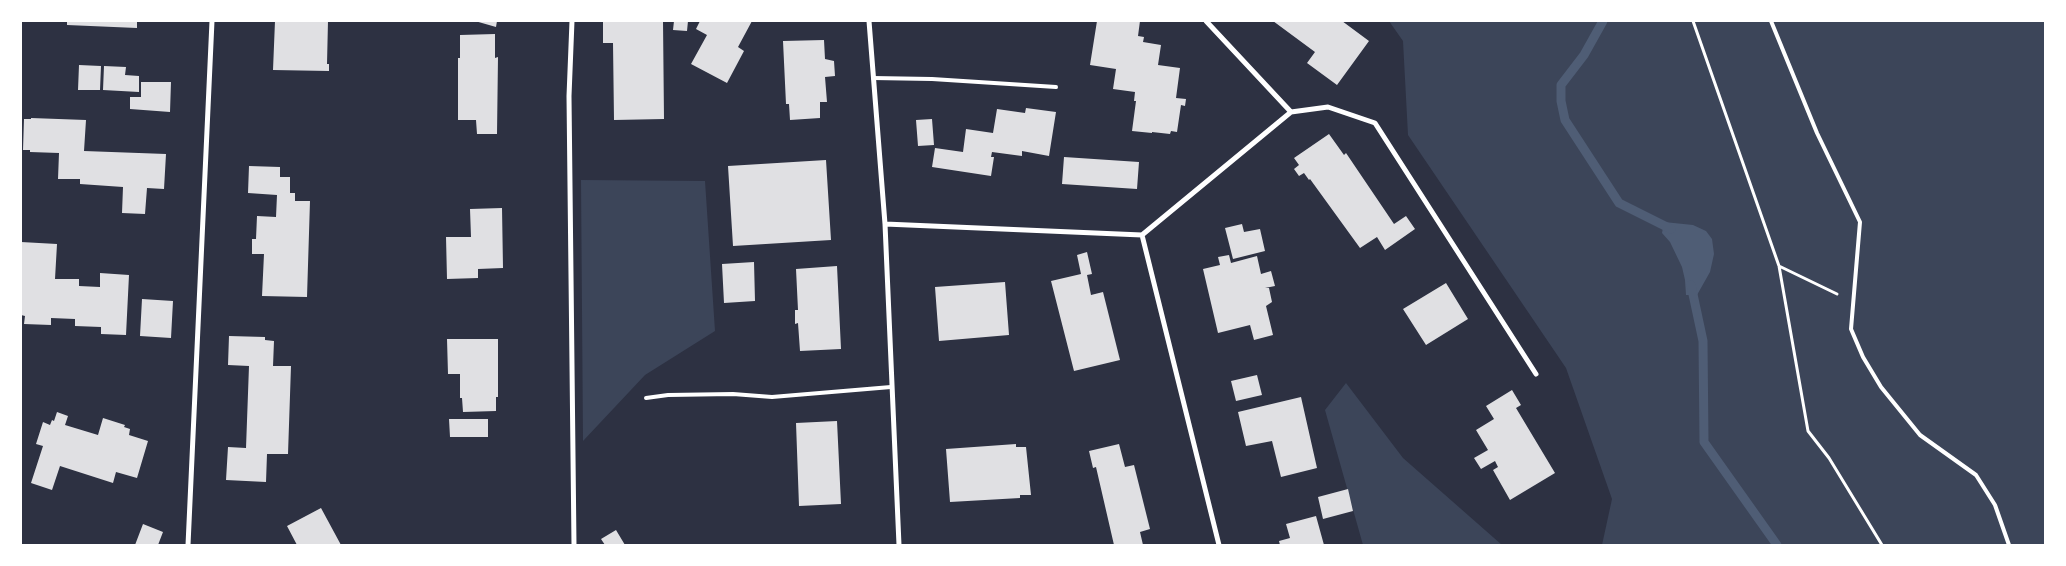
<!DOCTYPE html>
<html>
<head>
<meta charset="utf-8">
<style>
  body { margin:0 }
  #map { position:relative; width:2066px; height:566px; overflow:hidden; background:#2d3142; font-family:"Fira Sans",sans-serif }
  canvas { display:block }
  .frame { position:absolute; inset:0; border:22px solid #fff; pointer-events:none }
</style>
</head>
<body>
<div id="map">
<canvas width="2066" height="566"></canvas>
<div class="frame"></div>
</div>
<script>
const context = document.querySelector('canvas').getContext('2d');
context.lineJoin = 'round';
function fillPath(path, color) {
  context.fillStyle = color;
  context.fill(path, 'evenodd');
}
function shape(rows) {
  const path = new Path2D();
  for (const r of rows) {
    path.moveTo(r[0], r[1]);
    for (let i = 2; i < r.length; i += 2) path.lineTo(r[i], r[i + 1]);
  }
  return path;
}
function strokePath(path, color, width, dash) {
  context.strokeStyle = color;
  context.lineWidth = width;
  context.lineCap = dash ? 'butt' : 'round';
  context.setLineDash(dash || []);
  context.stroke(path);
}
fillPath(shape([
  [1389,21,2045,21,2045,545,1602,545,1612,499,1566,368,1408,135,1403,41],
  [581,180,705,181,715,331,645,375,583,441],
  [1346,383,1403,458,1502,545,1363,545,1325,410]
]), '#3c4559');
fillPath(shape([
  [1664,222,1693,225,1706,231,1712,239,1714,254,1710,272,1697,295,1686,295,1685,280,1682,267,1670,242,1662,233]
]), '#4f5d75');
strokePath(shape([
  [1603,21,1584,55,1561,85,1561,101,1565,120,1619,203,1671,229],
  [1691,285,1703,341,1704,442,1777,545]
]), '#4f5d75', 9);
fillPath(shape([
  [67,21,137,21,137,28,67,25],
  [275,21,328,21,327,64,329,64,329,71,273,70],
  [475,21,497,21,496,27],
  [603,21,663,21,664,119,614,120,613,43,603,43],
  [674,21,688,21,687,31,673,30],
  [700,21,752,21,738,47,744,51,727,83,691,64,707,35,696,29],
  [1097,21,1140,21,1138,36,1144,37,1143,42,1161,45,1158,65,1180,68,1176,98,1186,99,1185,106,1181,105,1177,132,1171,131,1170,134,1152,132,1152,133,1132,131,1136,101,1134,101,1135,92,1113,89,1116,69,1090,65],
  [1273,21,1342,21,1369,41,1337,85,1307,63,1315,52],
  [495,34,495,58,498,57,497,134,477,134,476,120,458,120,458,58,460,58,460,35],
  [824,40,825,59,834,61,835,76,825,77,827,102,820,102,820,118,790,120,789,104,786,104,783,41],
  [79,65,101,66,100,90,78,90],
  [104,66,126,67,125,75,139,76,139,92,103,90],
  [141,82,171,82,170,112,130,109,130,97,141,97],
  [1026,108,1056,112,1049,156,1022,151,1022,156,992,152,991,157,994,157,991,176,932,167,935,148,963,152,966,129,993,133,997,109,1025,113],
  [31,118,86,120,84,151,166,154,164,189,147,188,145,214,122,213,123,187,80,184,80,179,58,179,59,153,30,152,30,150,23,150,24,119,31,119],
  [932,119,934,145,918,146,916,120],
  [1329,134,1344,155,1346,153,1394,224,1406,216,1415,229,1385,250,1377,237,1360,248,1310,179,1309,180,1304,173,1299,176,1294,169,1299,165,1294,158],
  [1064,157,1139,162,1137,189,1062,184],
  [826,160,831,240,733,246,728,166],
  [249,166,280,167,280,177,290,177,290,193,295,193,295,201,310,201,307,297,262,296,264,254,252,254,252,239,256,239,257,216,276,217,277,195,248,193],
  [502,208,503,268,478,269,478,278,447,279,446,237,471,237,470,209],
  [1242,224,1244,232,1260,229,1265,251,1233,259,1225,228],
  [21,242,57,244,55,279,79,279,79,286,100,287,100,273,129,275,126,335,101,334,101,327,75,326,75,319,51,318,51,325,24,324,25,316,21,315],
  [1087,252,1092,274,1087,275,1091,295,1103,292,1120,360,1074,371,1051,281,1081,274,1077,255],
  [1229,255,1231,263,1257,256,1261,274,1271,271,1275,286,1265,288,1269,288,1272,302,1266,306,1273,335,1254,340,1250,325,1218,333,1203,269,1220,265,1218,257],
  [754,262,755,301,724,303,722,264],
  [837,266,841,349,800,351,798,323,795,324,795,310,798,310,796,269],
  [1005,282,1009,335,939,341,935,287],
  [1446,283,1468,319,1426,345,1403,309],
  [142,299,173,301,171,338,140,336],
  [229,336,265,337,265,340,274,341,273,366,291,366,288,454,267,454,266,482,226,480,228,447,246,448,249,366,228,365],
  [447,339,498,339,498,397,496,397,496,411,463,412,462,398,460,398,460,374,448,374],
  [1257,375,1262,395,1236,401,1231,381],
  [1512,390,1521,405,1516,408,1555,473,1510,500,1493,470,1498,467,1495,461,1481,469,1474,458,1488,450,1476,430,1494,419,1486,406],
  [1301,397,1317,468,1281,477,1272,441,1246,446,1238,412],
  [57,412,68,416,65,425,98,435,103,418,125,425,124,427,130,429,129,435,148,441,137,478,116,472,113,483,60,466,52,490,31,483,43,446,36,444,43,422,50,425,52,420,54,421],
  [449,419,488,419,488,437,450,437],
  [837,421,841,504,799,506,796,423],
  [1016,444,1016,447,1026,447,1031,495,1020,495,1020,498,950,502,946,449],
  [1119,444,1125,467,1134,465,1150,529,1140,532,1143,545,1114,545,1096,467,1093,468,1089,451],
  [1348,489,1353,511,1323,519,1318,497],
  [321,508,341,545,297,545,287,526],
  [1316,516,1324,545,1280,545,1279,541,1290,538,1286,524],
  [143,524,163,532,158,545,135,545],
  [616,530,625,545,605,545,601,539]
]), '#e0e0e3');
strokePath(shape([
  [1693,21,1779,266,1808,431,1829,458,1882,545],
  [1779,266,1837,294]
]), '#fff', 3);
strokePath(shape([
  [1771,21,1817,133,1860,222,1851,329,1863,357,1881,387,1920,435,1976,475,1995,505,2009,545],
  [873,78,932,79,1056,87],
  [646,398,668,395,733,394,772,397,891,387]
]), '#fff', 4);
strokePath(shape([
  [572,21,569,96,574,545],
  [869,21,885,224,899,545],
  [1291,112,1328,107,1375,123,1536,374],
  [885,224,1142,235,1219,545],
  [1142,235,1291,112,1206,21],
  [188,545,212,21]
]), '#fff', 5);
</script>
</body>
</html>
